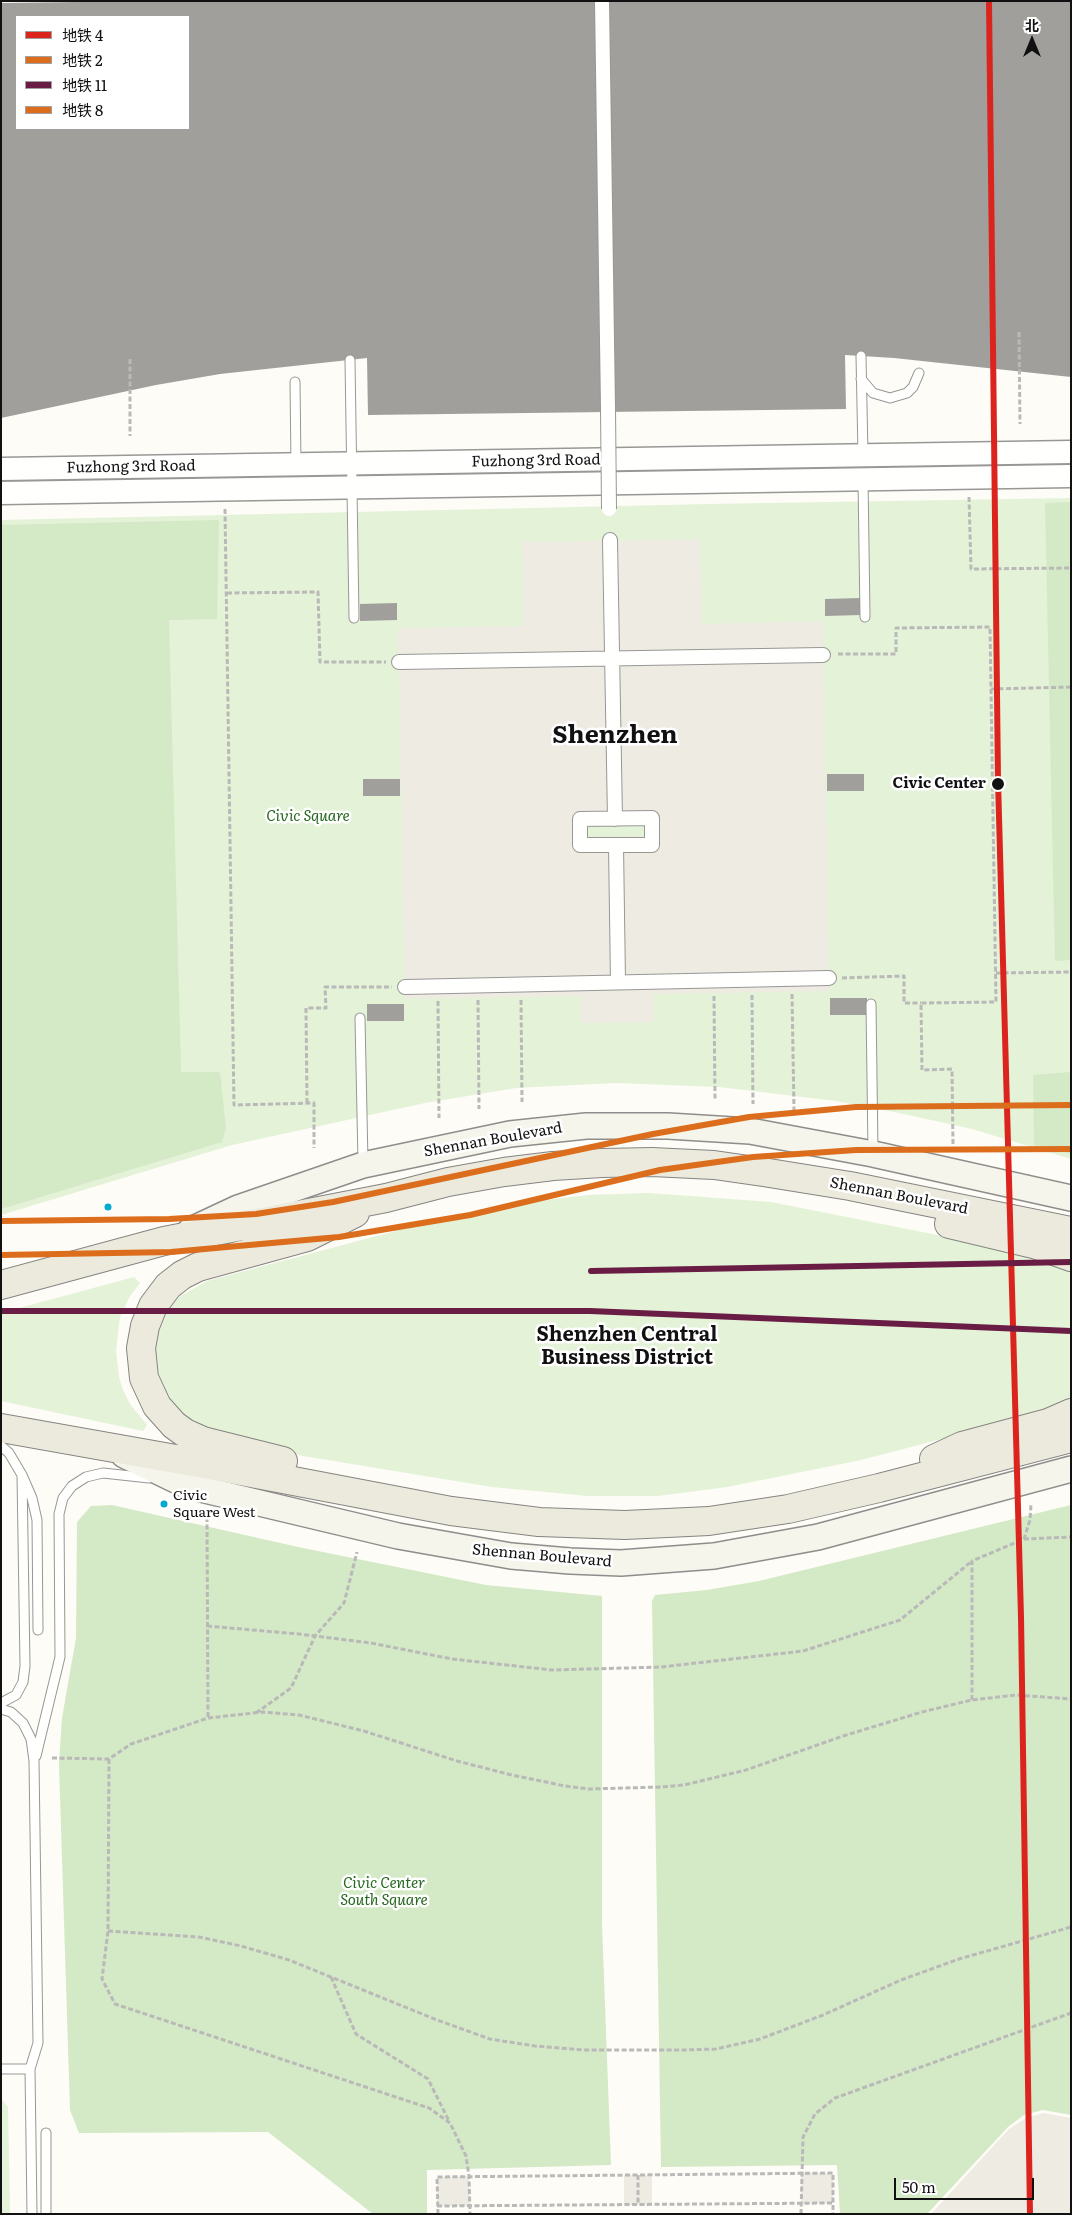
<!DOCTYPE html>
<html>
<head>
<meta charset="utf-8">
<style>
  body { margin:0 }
  #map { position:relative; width:1072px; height:2215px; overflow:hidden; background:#fdfcf7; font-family:Literata,"Noto Sans SC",serif }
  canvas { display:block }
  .frame { position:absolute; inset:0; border:2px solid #111; pointer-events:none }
  .legend { position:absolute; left:15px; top:15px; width:175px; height:115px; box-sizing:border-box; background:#fff; border:1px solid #a0a0a0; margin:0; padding:6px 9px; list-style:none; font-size:15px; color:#111 }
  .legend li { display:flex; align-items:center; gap:10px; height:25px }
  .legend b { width:25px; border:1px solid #a0a0a0 }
  .north { position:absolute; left:1007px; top:15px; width:50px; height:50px; -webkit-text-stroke:4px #fff; paint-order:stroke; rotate:0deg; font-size:14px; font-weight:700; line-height:20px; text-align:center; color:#111 }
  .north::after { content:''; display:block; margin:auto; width:18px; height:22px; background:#111; clip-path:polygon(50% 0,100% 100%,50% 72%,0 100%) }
  .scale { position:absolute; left:894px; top:2178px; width:140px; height:22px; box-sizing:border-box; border:2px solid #111; border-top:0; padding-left:6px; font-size:15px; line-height:18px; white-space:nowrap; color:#111; -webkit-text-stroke:4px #fff; paint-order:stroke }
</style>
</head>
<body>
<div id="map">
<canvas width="1072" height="2215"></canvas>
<div class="frame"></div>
<ul class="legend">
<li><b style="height:6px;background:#dc241f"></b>地铁 4</li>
<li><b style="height:6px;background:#db6d1c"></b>地铁 2</li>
<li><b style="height:6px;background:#6a1d44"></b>地铁 11</li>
<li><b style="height:6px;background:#db6d1c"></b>地铁 8</li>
</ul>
<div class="north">北</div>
<div class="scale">50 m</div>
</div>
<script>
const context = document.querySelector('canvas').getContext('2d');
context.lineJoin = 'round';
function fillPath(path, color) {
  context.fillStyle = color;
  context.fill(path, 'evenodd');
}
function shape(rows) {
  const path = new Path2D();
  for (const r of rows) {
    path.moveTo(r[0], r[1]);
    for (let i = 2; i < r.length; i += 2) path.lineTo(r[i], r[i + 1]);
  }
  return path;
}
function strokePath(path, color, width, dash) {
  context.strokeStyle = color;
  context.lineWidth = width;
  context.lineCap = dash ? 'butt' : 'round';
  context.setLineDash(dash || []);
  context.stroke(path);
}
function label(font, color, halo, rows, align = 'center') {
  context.font = font + ' Literata,serif';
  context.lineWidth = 5;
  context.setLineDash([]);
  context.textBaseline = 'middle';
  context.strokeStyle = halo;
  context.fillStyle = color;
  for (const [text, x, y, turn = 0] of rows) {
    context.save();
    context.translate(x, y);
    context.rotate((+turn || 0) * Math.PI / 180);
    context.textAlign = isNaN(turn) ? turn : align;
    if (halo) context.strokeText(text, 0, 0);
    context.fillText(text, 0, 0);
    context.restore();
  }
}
fillPath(shape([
  [1071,498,1071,1159,972,1129,899,1113,836,1101,719,1087,615,1083,516,1088,425,1103,232,1145,1,1215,1,520,709,504],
  [649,1193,771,1202,1013,1250,1071,1270,1071,1400,1053,1410,861,1460,727,1487,658,1496,588,1496,492,1487,303,1456,206,1433,172,1410,154,1370,152,1346,160,1318,179,1297,207,1281,456,1215,535,1201,589,1195],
  [134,1277,140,1283,130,1296,120,1317,116,1351,119,1377,123,1390,130,1404,147,1425,143,1431,1,1401,1,1313],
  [1,2099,8,2107,10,2214,1,2214]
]), '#e4f2d8');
fillPath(shape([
  [1071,502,1071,960,1055,961,1045,503],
  [219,520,217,619,169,620,181,1072,220,1072,226,1128,222,1142,1,1209,1,525],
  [1071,1072,1071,1154,1034,1145,1033,1075],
  [112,1505,298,1547,486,1585,602,1596,602,1924,611,2165,427,2170,427,2214,373,2214,268,2132,79,2133,70,2110,59,1764,62,1718,76,1638,77,1522,91,1506],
  [1071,1505,1071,2115,1043,2110,1024,2115,1008,2127,927,2214,840,2214,837,2165,661,2167,652,1601,655,1595,707,1590,759,1581]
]), '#d4e9c6');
fillPath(shape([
  [700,539,702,624,823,621,829,991,654,994,654,1022,581,1023,581,996,405,999,398,628,524,626,522,542],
  [586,826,644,826,645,836,586,837],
  [1043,2113,1071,2118,1071,2214,931,2214,1009,2129,1026,2118],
  [801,2173,833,2173,833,2203,801,2204],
  [624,2175,652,2175,652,2205,624,2205],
  [469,2176,470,2206,437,2206,437,2177]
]), '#edebe2');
fillPath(shape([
  [149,1,1071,1,1071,377,894,358,845,355,846,409,368,415,367,358,220,374,156,385,1,418,1,3],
  [16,16,189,16,189,129,16,129],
  [861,598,861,615,825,616,825,599],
  [397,603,397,620,360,621,360,604],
  [827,774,864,774,864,791,827,791],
  [363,779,400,779,400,796,363,796],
  [830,998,867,998,867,1015,830,1015],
  [367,1004,404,1004,404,1021,367,1021]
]), '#a19f9c');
const service = shape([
  [861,356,863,455],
  [350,360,354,618],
  [861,379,873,393,890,398,907,393,913,387,919,373],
  [295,382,296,464],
  [863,478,865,617],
  [871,1004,873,1151],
  [360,1018,363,1162],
  [1,1446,9,1453,22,1475,32,1498,37,1520,38,1630],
  [1,1703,16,1695,23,1682,25,1666,22,1475],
  [1,1709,11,1712,23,1723,31,1739,34,1761,38,2043,30,2069,32,2214],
  [36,1756,60,1657,59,1514,63,1498,72,1486,86,1477,103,1473,149,1478],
  [1,2069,30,2069],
  [46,2133,46,2214]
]);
const pedestrian = shape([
  [602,1,608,408],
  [610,540,615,819],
  [399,662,823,655],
  [652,818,652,845,580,845,580,819,652,818],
  [616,845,618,982],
  [405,987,829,978]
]);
const tertiary = shape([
  [1,469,1071,452],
  [1,493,1071,476]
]);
const secondary = shape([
  [191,1230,238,1208,363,1165,510,1134,586,1126,668,1126,750,1131,873,1154,1071,1198],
  [124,1455,188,1486,398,1536,511,1556,570,1561,621,1563,714,1556,818,1537,1071,1469]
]);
const primary = shape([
  [949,1224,1037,1245,1071,1257],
  [1,1285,164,1241,386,1198,448,1182,504,1172,553,1166,602,1163,652,1162,714,1165,763,1172,850,1186,1071,1231],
  [1,1428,204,1464,451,1511,539,1522,625,1525,709,1521,788,1509,879,1488,1071,1438],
  [934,1459,962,1446,1048,1423,1071,1413],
  [283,1461,203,1441,185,1433,174,1425,157,1406,144,1378,141,1348,145,1326,153,1306,168,1286,182,1275,198,1267,307,1237,355,1213]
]);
strokePath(service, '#979795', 11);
strokePath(pedestrian, '#979795', 16);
strokePath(tertiary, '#979795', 25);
strokePath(secondary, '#8e8d8b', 28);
strokePath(primary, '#858482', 30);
strokePath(shape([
  [1019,332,1020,424],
  [130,359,130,436],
  [969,497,971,569,1071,568],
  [225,509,234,1105,314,1103,314,1148],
  [227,593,318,592,320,662,386,662],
  [838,654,896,654,896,628,990,627,996,1002,921,1003,922,1070,952,1069,953,1144],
  [991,689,1071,687],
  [996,973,1071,972],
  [842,978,904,976,904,1003,921,1003],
  [792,994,794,1110],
  [752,995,753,1104],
  [714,996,715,1099],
  [478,1000,479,1109],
  [521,1000,522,1102],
  [438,1001,439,1118],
  [307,1103,306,1008,326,1008,325,987,392,987],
  [207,1517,208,1718],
  [1024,1539,1071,1537],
  [207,1626,299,1634,371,1643,452,1659,552,1670,661,1667,803,1651,900,1620,972,1561],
  [972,1700,972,1561,1024,1539,1030,1520,1031,1504],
  [256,1713,291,1688,315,1636,344,1603,357,1552],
  [52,1758,109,1759,131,1744,208,1718,263,1712,299,1715,364,1731,457,1761,512,1775,565,1786,589,1789,661,1787,684,1785,746,1770,843,1736,922,1712,972,1700,1016,1695,1071,1699],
  [109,1759,108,1931,102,1979,115,2004,429,2108,450,2123,466,2156,469,2176,470,2214],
  [108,1931,199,1937,241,1946,289,1960,437,2020,490,2039,535,2046,584,2050,683,2050,716,2049,760,2039,823,2015,901,1980,959,1959,1071,1927],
  [331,1977,356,2034,428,2079,449,2121],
  [638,2175,638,2205],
  [437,2206,833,2203],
  [438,2214,437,2177,833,2173,833,2214],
  [801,2214,803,2137,815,2114,835,2098,1071,2013]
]), '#b9b9b8', 3, [5, 2.5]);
strokePath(service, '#fffffe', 9);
strokePath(pedestrian, '#fffffe', 14);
strokePath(tertiary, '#fffffe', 22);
strokePath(secondary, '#f5f5ec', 25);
strokePath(primary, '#eceadc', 28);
const pedestrianBridge = shape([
  [608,408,609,509]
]);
strokePath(pedestrianBridge, '#979795', 16, []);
strokePath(pedestrianBridge, '#fffffe', 14);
strokePath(shape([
  [989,1,998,780,1021,1617,1030,2214]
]), '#dc241f', 6);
strokePath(shape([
  [1,1221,169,1219,256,1214,333,1202,653,1134,749,1117,856,1107,1071,1105]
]), '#db6d1c', 6);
strokePath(shape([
  [591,1271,1071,1262],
  [1,1311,590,1311,1071,1331]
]), '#6a1d44', 6);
strokePath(shape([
  [1,1255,171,1252,339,1237,470,1215,660,1170,753,1157,856,1150,1071,1149]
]), '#db6d1c', 6);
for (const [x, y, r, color] of [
  [998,784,7,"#111"],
  [108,1207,4.5,"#00a9ce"],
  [164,1504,4.5,"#00a9ce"]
]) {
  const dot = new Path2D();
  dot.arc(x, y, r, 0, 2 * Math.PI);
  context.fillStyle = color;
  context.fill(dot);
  strokePath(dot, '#fff', 2);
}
label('14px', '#111', '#fff', [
  ["Civic",173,1496],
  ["Square West",173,1513]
], 'left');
label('15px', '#111', '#fff', [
  ["Fuzhong 3rd Road",536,461,-1],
  ["Fuzhong 3rd Road",131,467,-1],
  ["Shennan Boulevard",493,1140,-10],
  ["Shennan Boulevard",899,1196,11],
  ["Shennan Boulevard",542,1556,5]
]);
label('bold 15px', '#111', '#fff', [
  ["Civic Center",986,784]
], 'right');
label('italic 15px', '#286921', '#fff', [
  ["Civic Square",308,817],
  ["Civic Center",384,1884],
  ["South Square",384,1901]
]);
label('bold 20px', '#111', '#fff', [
  ["Shenzhen Central",627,1335],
  ["Business District",627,1358]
]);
label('bold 25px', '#111', '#fff', [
  ["Shenzhen",615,736]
]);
</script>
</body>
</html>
